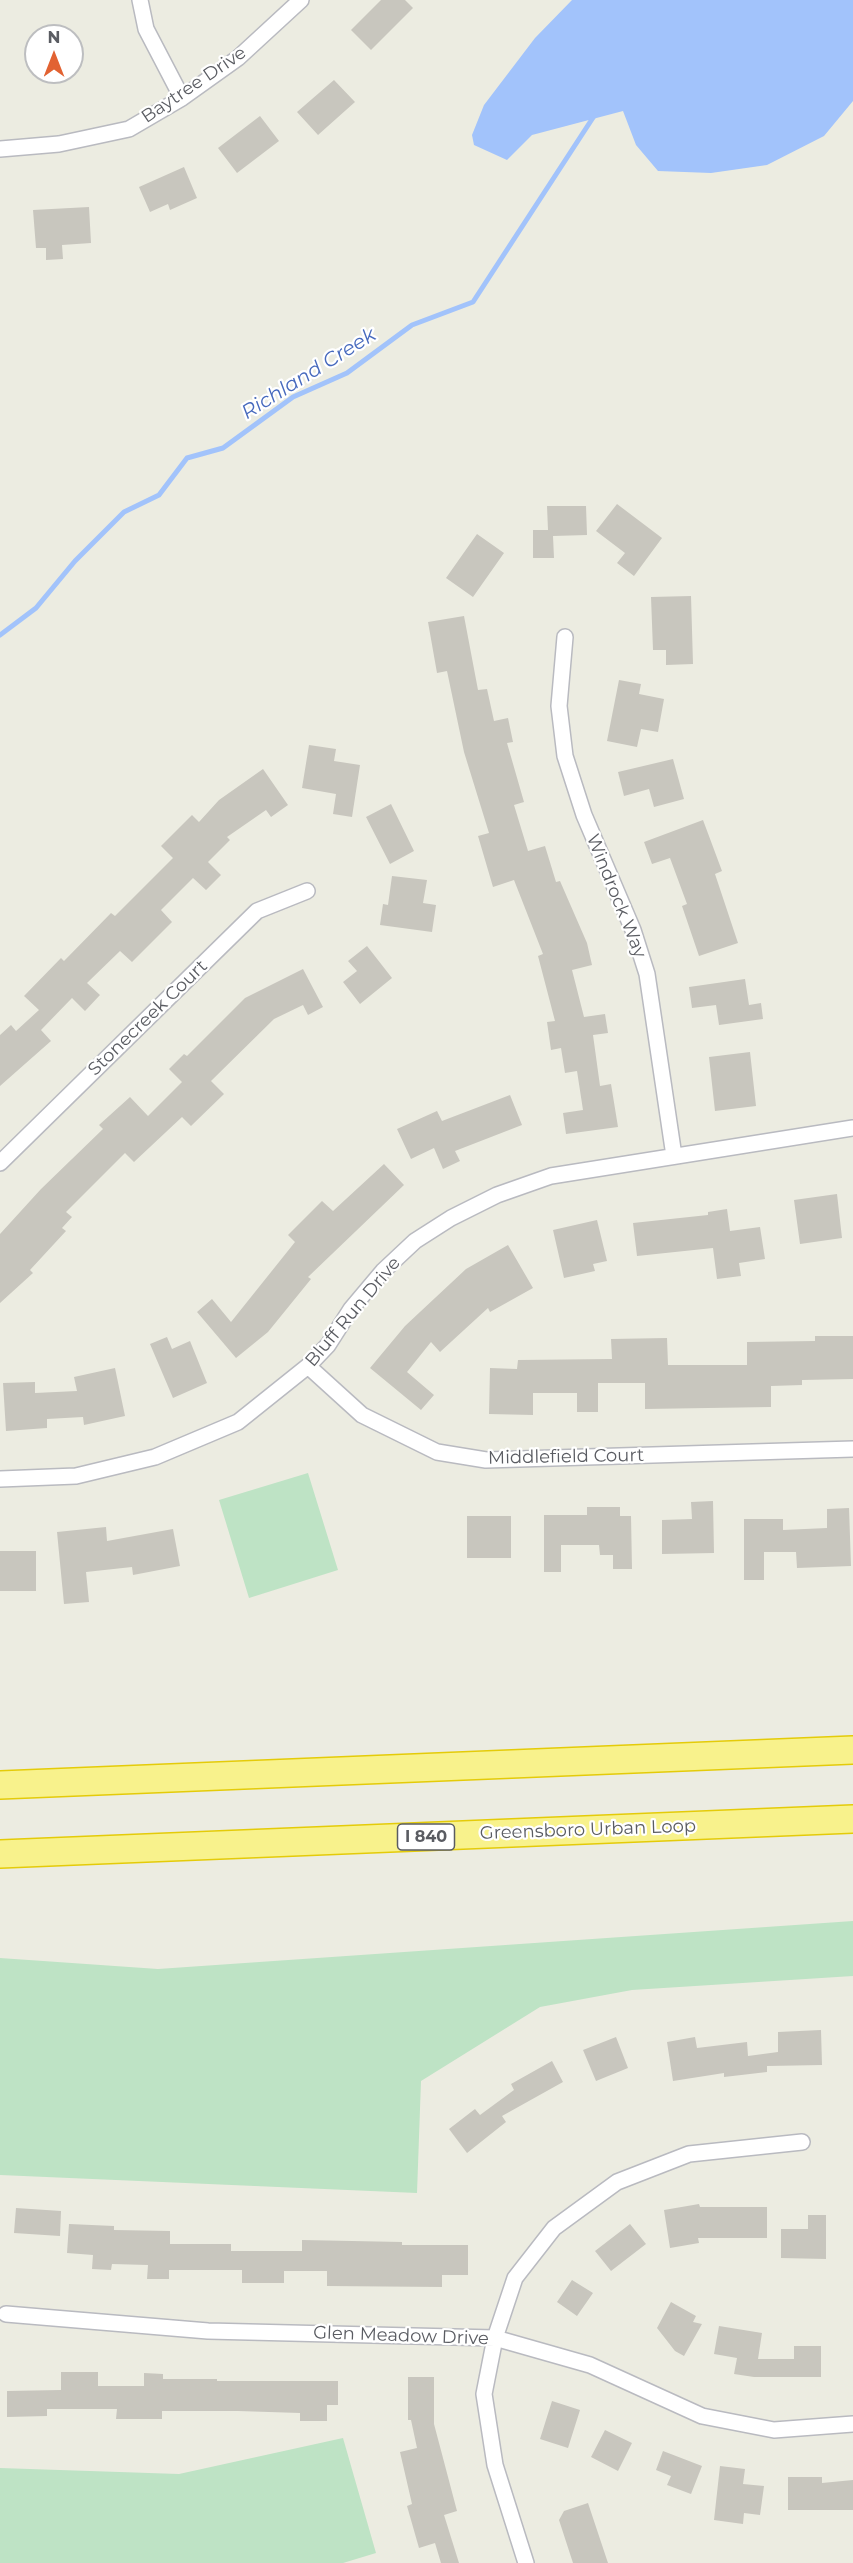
<!DOCTYPE html>
<html>
<head>
<meta charset="utf-8">
<style>
  body { margin:0 }
  #map { position:relative; width:853px; height:2563px; overflow:hidden; background:#ecece1; font-family:Montserrat,sans-serif }
  canvas { display:block }
  .north { position:absolute; left:24px; top:24px; width:60px; height:60px; box-sizing:border-box; background:#fff; border:2px solid #bdbec0; border-radius:50%; rotate:0deg; font-size:16px; font-weight:700; line-height:24px; text-align:center; color:#5a5c62 }
  .north::after { content:''; display:block; margin:auto; width:21px; height:27px; background:#e26232; clip-path:polygon(50% 0,100% 100%,50% 72%,0 100%) }
</style>
</head>
<body>
<div id="map">
<canvas width="853" height="2563"></canvas>
<div class="north">N</div>
</div>
<script>
const context = document.querySelector('canvas').getContext('2d');
context.lineJoin = 'round';
function fillPath(path, color) {
  context.fillStyle = color;
  context.fill(path, 'evenodd');
}
function shape(rows) {
  const path = new Path2D();
  for (const r of rows) {
    path.moveTo(r[0], r[1]);
    for (let i = 2; i < r.length; i += 2) path.lineTo(r[i], r[i + 1]);
  }
  return path;
}
function strokePath(path, color, width, dash) {
  context.strokeStyle = color;
  context.lineWidth = width;
  context.lineCap = dash ? 'butt' : 'round';
  context.setLineDash(dash || []);
  context.stroke(path);
}
function label(font, color, halo, rows, align = 'center') {
  context.font = font + ' Montserrat,sans-serif';
  context.lineWidth = 4.5;
  context.setLineDash([]);
  context.textBaseline = 'middle';
  context.strokeStyle = halo;
  context.fillStyle = color;
  for (const [text, x, y, turn = 0] of rows) {
    context.save();
    context.translate(x, y);
    context.rotate((+turn || 0) * Math.PI / 180);
    context.textAlign = isNaN(turn) ? turn : align;
    if (halo) context.strokeText(text, 0, 0);
    context.fillText(text, 0, 0);
    context.restore();
  }
}
fillPath(shape([
  [308,1473,338,1570,249,1598,219,1500],
  [853,1921,853,1976,632,1990,540,2007,421,2081,417,2193,0,2175,0,1958,158,1969],
  [343,2438,376,2553,343,2563,0,2563,0,2468,179,2474]
]), '#bee3c5');
fillPath(shape([
  [572,0,853,0,853,101,824,136,767,165,711,173,658,171,636,145,623,111,532,135,507,160,474,145,472,135,484,105,535,38]
]), '#a2c3fb');
strokePath(shape([
  [0,635,36,608,75,561,124,512,159,495,187,458,223,448,293,397,347,373,412,325,473,302,596,113]
]), '#a2c3fb', 5);
fillPath(shape([
  [381,0,405,0,413,8,371,50,351,30],
  [334,80,355,102,318,135,297,112],
  [260,116,279,141,237,173,218,148],
  [184,167,197,198,170,210,168,204,150,212,139,187],
  [89,207,91,243,62,245,63,259,46,260,46,248,36,248,33,210],
  [617,504,662,538,634,576,617,563,625,553,596,531],
  [547,506,586,506,587,535,553,536,554,558,533,558,533,530,548,530],
  [477,534,504,553,473,597,446,578],
  [691,596,693,664,666,665,666,650,653,650,651,597],
  [464,616,478,690,487,689,494,721,508,718,513,742,507,743,524,802,514,805,528,851,545,846,556,882,560,881,587,943,592,965,572,970,584,1017,605,1014,608,1033,593,1035,600,1086,611,1084,618,1127,566,1134,563,1113,583,1110,577,1071,565,1073,561,1048,551,1050,547,1022,555,1021,538,956,543,954,514,880,493,887,478,836,489,833,464,752,447,671,437,673,428,622],
  [619,680,641,684,639,694,664,699,658,732,641,729,637,747,607,741],
  [309,745,336,749,334,761,360,765,352,817,333,814,336,794,302,788],
  [673,759,684,799,654,807,649,789,624,796,618,772],
  [263,769,288,805,271,817,266,810,227,837,230,840,208,862,221,875,206,890,193,878,161,910,172,922,132,962,120,951,87,983,100,995,85,1011,72,998,41,1030,51,1041,0,1086,0,1035,11,1025,16,1031,39,1010,24,996,61,958,64,961,111,913,115,916,173,858,161,846,192,815,199,822,219,800],
  [391,804,414,851,390,864,366,817],
  [703,820,722,871,715,874,738,943,699,956,682,906,687,904,670,858,652,864,644,842],
  [392,876,427,880,423,903,436,905,432,932,380,925,383,904,388,905],
  [367,946,392,978,360,1004,343,982,357,971,348,961],
  [303,969,323,1007,308,1015,303,1005,274,1019,211,1081,224,1094,191,1126,182,1117,134,1162,125,1153,66,1212,72,1217,62,1228,66,1231,30,1270,33,1273,0,1303,0,1234,41,1189,103,1129,99,1125,130,1097,148,1116,182,1082,169,1069,184,1054,187,1056,245,998],
  [745,979,749,1005,761,1003,763,1019,719,1025,716,1005,692,1008,689,987],
  [750,1052,756,1106,715,1111,709,1057],
  [510,1095,522,1125,455,1151,460,1161,443,1169,434,1148,411,1159,397,1129,437,1111,442,1121],
  [384,1164,404,1185,308,1277,311,1279,268,1332,236,1358,197,1312,212,1299,231,1322,295,1242,288,1235,322,1201,333,1211],
  [837,1194,842,1238,800,1244,794,1200],
  [727,1209,730,1231,760,1227,765,1259,739,1263,741,1276,717,1279,713,1248,637,1256,633,1223,708,1215,708,1212],
  [597,1220,607,1261,593,1264,595,1271,564,1278,553,1230],
  [508,1245,533,1288,490,1312,488,1308,440,1352,431,1342,407,1372,434,1395,421,1410,370,1368,405,1326,466,1269],
  [815,1336,853,1336,853,1379,802,1380,802,1385,771,1386,771,1407,645,1409,645,1383,598,1383,598,1412,577,1412,577,1393,533,1393,533,1415,489,1414,490,1368,517,1369,518,1360,612,1359,611,1339,667,1338,668,1365,747,1365,747,1342,815,1341],
  [167,1337,172,1349,190,1341,207,1383,173,1398,150,1344],
  [115,1368,125,1416,84,1425,83,1417,47,1419,47,1428,6,1431,3,1383,35,1382,35,1393,77,1391,74,1377],
  [713,1501,714,1553,662,1554,662,1520,692,1519,691,1502],
  [587,1507,620,1507,620,1516,631,1516,632,1569,613,1569,613,1555,600,1555,599,1545,561,1545,561,1572,544,1572,544,1515,587,1515],
  [849,1508,851,1566,797,1568,796,1552,764,1552,764,1580,744,1580,744,1519,783,1519,783,1530,827,1528,827,1509],
  [467,1516,511,1516,511,1558,467,1558],
  [106,1527,107,1541,173,1529,180,1566,133,1575,132,1567,86,1572,89,1602,64,1604,57,1532],
  [0,1551,36,1551,36,1591,0,1591],
  [821,2030,822,2065,767,2066,767,2072,724,2077,724,2073,673,2081,667,2042,695,2037,697,2048,747,2042,748,2056,778,2052,778,2032],
  [616,2037,628,2068,596,2081,583,2050],
  [552,2061,563,2082,502,2116,506,2122,467,2153,449,2129,475,2109,480,2115,514,2090,511,2084],
  [699,2204,700,2207,767,2207,767,2238,698,2238,699,2243,670,2248,664,2210],
  [16,2208,61,2211,60,2236,14,2233],
  [808,2215,826,2215,826,2259,781,2258,781,2229,808,2229],
  [69,2224,114,2226,114,2230,170,2231,170,2244,231,2244,231,2251,302,2251,302,2240,402,2242,402,2245,468,2245,468,2275,442,2275,442,2287,327,2286,327,2271,284,2271,284,2283,242,2283,242,2270,169,2270,169,2279,147,2279,148,2265,112,2264,111,2270,92,2269,93,2255,67,2253],
  [630,2224,646,2244,611,2271,595,2251],
  [572,2280,593,2293,577,2316,557,2302],
  [671,2302,696,2316,693,2322,702,2324,684,2356,675,2351,657,2328],
  [719,2326,762,2333,758,2359,794,2359,794,2346,821,2346,821,2377,754,2377,734,2374,737,2358,714,2354],
  [61,2372,98,2372,98,2386,144,2386,144,2373,163,2374,163,2379,217,2379,217,2381,338,2381,338,2405,327,2405,327,2421,300,2421,300,2413,238,2411,162,2411,162,2419,116,2419,117,2409,47,2409,47,2416,7,2417,7,2391,61,2390],
  [408,2377,434,2377,434,2424,457,2511,444,2515,459,2563,441,2563,435,2543,419,2548,407,2506,412,2504,400,2452,417,2448,411,2420,408,2420],
  [552,2401,580,2410,568,2448,540,2439],
  [605,2430,632,2443,618,2471,591,2457],
  [663,2451,702,2466,691,2494,667,2485,671,2476,656,2470],
  [720,2466,745,2469,743,2484,764,2486,760,2515,744,2513,743,2524,714,2520],
  [788,2477,822,2477,822,2483,853,2480,853,2510,788,2510],
  [588,2503,608,2563,573,2563,559,2520,564,2511]
]), '#c8c6be');
const minor = shape([
  [140,0,146,29,182,98],
  [0,149,59,144,129,129,182,98,238,58,301,0],
  [565,637,559,706,565,756,584,815,633,930,647,974,674,1156],
  [0,1163,257,911,307,891],
  [308,1366,362,1415,437,1452,486,1460,853,1449],
  [0,1479,76,1476,155,1457,238,1422,308,1366,328,1345,351,1309,383,1271,415,1241,451,1218,497,1195,551,1176,853,1128],
  [6,2314,208,2331,495,2338,590,2365,702,2416,774,2430,853,2424],
  [526,2563,495,2465,484,2394,495,2338,515,2278,554,2228,617,2182,689,2154,802,2142]
]);
const motorway = shape([
  [0,1785,853,1750],
  [0,1854,853,1819]
]);
strokePath(minor, '#b9bac0', 18);
strokePath(motorway, '#e4cb09', 30);
strokePath(minor, '#fff', 15);
strokePath(motorway, '#f8f28c', 27);
for (const [x, y, w] of [
  [426,1837,57]
]) {
  const box = new Path2D();
  box.roundRect(x - w / 2, y - 13, w, 26, 4.5);
  context.fillStyle = '#fff';
  context.fill(box);
  strokePath(box, '#5a5c62', 1.5);
}
label('bold 16px', '#5a5c62', null, [
  ["I 840",426,1837]
]);
label('18px', '#5a5c62', '#fff', [
  ["Baytree Drive",194,85,-34],
  ["Windrock Way",616,896,68],
  ["Stonecreek Court",148,1018,-44],
  ["Bluff Run Drive",353,1312,-50],
  ["Middlefield Court",566,1457,-1],
  ["Greensboro Urban Loop",588,1830,-2],
  ["Glen Meadow Drive",401,2336,2]
]);
label('italic 20px', '#4669bd', '#fff', [
  ["Richland Creek",309,374,-32]
]);
</script>
</body>
</html>
